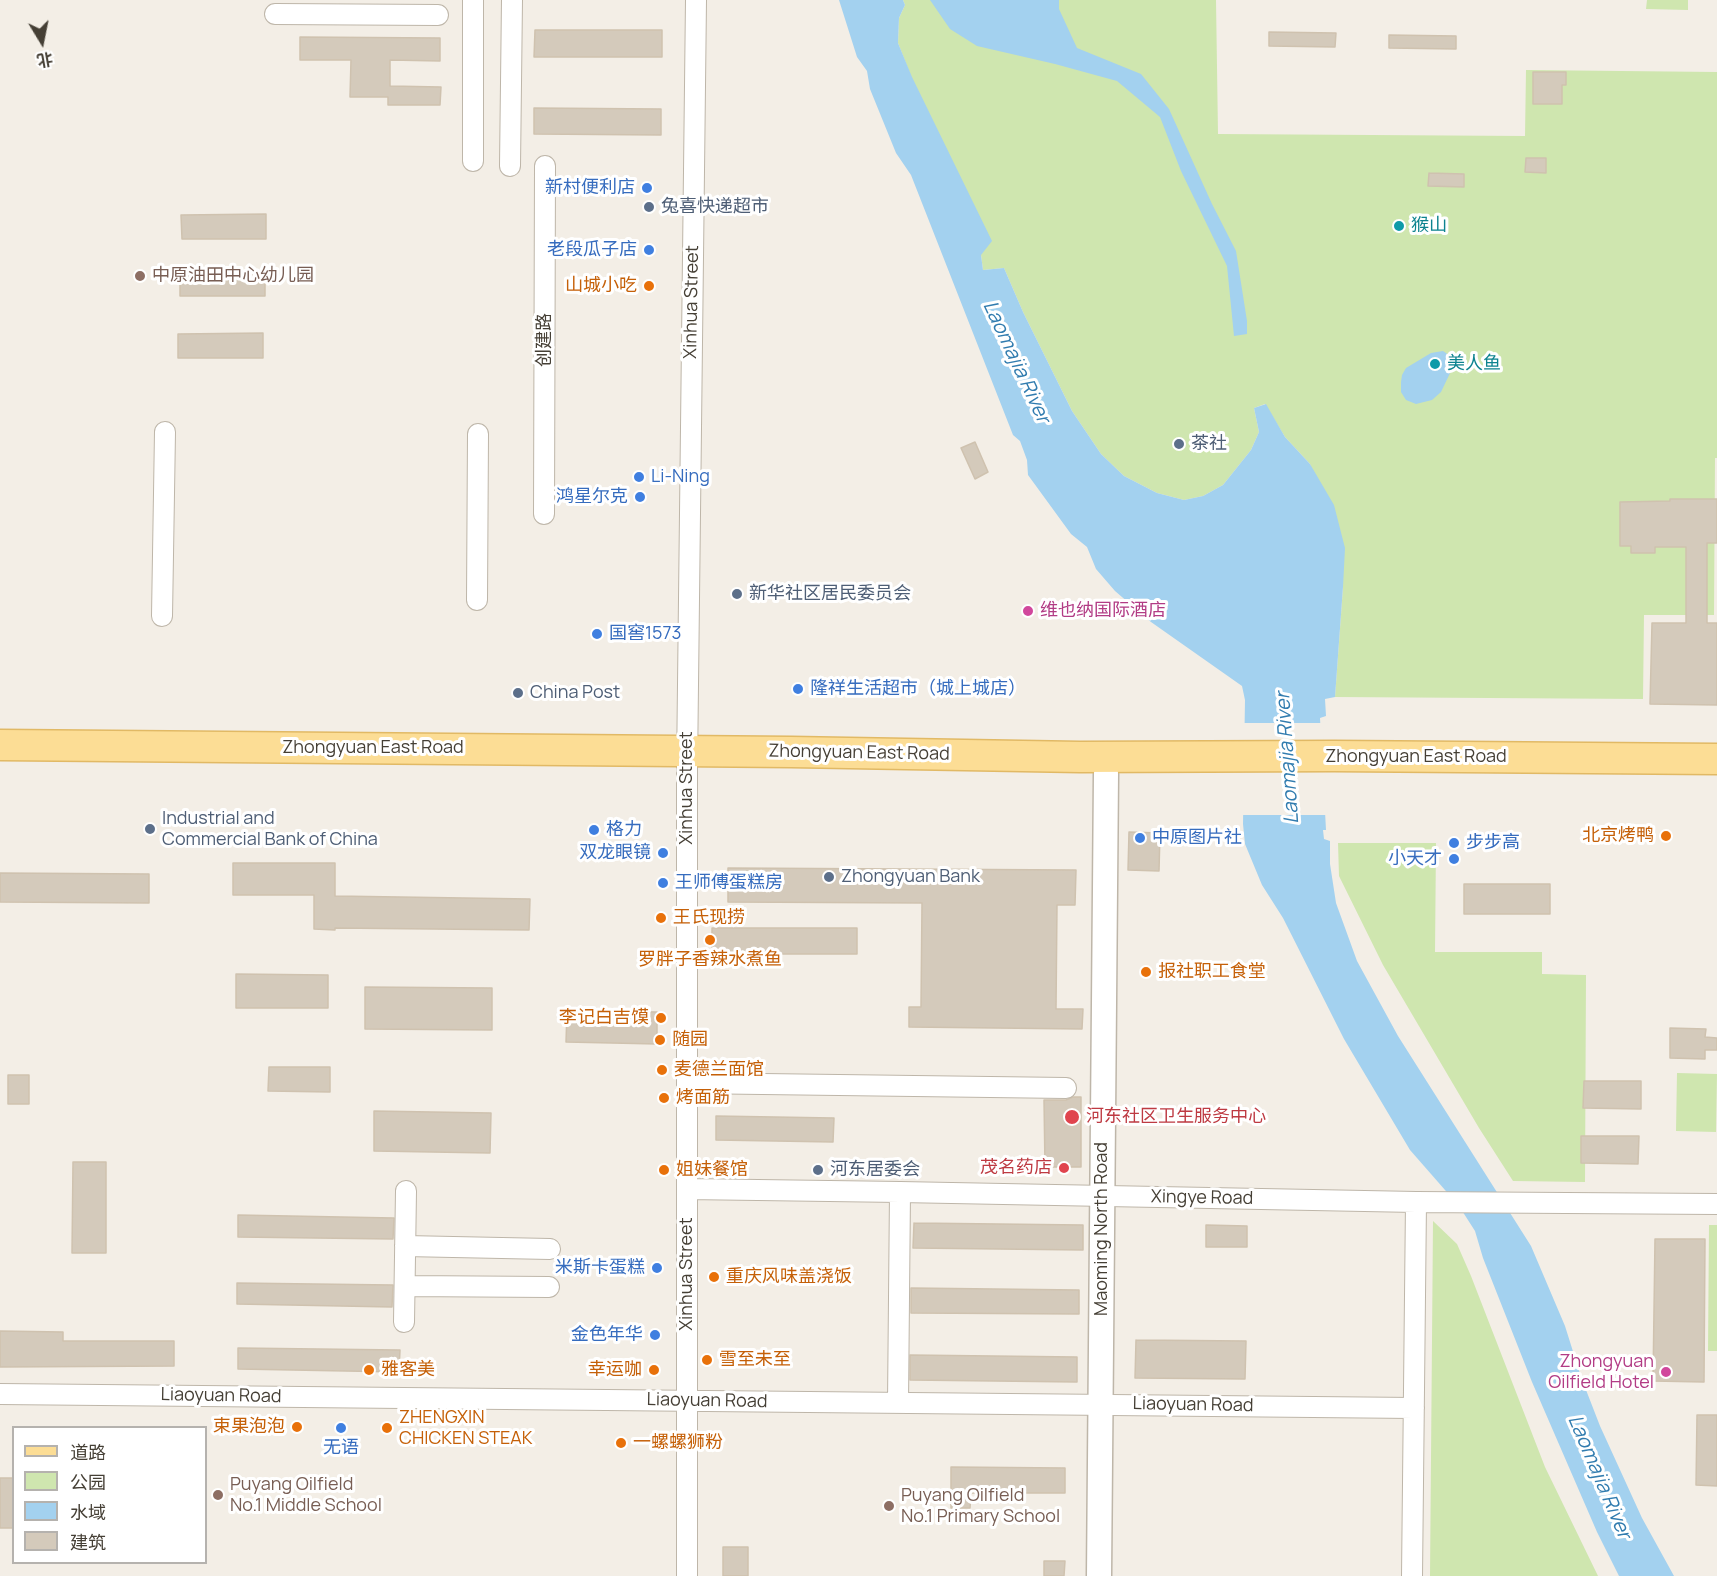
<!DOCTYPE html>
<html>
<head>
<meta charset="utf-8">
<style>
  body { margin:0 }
  #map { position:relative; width:1717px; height:1576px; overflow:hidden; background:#f3eee6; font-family:Manrope,"Noto Sans SC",sans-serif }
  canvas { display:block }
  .legend { position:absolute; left:12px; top:1426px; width:195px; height:138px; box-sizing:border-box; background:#fff; border:2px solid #b5b2ae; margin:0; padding:8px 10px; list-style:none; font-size:18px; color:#453f35 }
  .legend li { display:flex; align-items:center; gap:12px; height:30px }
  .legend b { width:30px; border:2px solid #b5b2ae }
  .north { position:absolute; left:12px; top:12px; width:60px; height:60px; -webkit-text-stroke:4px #fff; paint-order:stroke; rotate:170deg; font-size:16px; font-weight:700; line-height:24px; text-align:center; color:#453f35 }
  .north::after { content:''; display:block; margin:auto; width:21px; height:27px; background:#453f35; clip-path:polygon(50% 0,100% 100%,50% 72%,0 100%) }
</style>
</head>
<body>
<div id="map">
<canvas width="1717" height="1576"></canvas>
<ul class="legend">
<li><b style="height:8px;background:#fcdd95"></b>道路</li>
<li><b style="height:16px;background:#cfe6af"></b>公园</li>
<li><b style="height:16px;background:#a3d1ef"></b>水域</li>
<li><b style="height:16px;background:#d4cabb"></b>建筑</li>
</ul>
<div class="north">北</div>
</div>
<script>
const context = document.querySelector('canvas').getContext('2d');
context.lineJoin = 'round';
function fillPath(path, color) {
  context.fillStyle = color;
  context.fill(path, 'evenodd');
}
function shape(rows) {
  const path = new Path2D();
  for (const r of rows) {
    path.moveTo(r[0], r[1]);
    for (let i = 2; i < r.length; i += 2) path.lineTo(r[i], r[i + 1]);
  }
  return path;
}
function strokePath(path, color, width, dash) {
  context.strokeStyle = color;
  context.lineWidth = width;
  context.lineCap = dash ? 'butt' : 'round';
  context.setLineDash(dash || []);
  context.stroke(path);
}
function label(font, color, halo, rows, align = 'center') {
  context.font = font + ' Manrope,"Noto Sans SC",sans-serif';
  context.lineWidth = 6;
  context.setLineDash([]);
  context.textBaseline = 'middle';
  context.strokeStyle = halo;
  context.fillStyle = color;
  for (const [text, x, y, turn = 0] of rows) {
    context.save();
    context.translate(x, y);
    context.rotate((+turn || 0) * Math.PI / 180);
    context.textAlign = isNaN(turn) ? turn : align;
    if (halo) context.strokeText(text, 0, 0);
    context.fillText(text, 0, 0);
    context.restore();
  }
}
fillPath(shape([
  [903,0,1216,0,1218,134,1525,136,1526,70,1717,72,1717,458,1715,458,1714,615,1644,615,1643,699,1335,697,1343,587,1310,464,1285,437,1265,404,1254,408,1259,432,1251,450,1223,485,1203,496,1184,500,1157,493,1124,476,1101,454,1072,411,1023,312,1004,268,983,270,981,255,898,43,899,18,905,5],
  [1647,0,1688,0,1688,10,1646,9],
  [1338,843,1436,843,1435,952,1542,952,1542,974,1586,975,1585,1182,1513,1181,1479,1128,1383,965,1339,876],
  [1677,1073,1717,1074,1716,1132,1676,1131],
  [1433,1221,1457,1244,1471,1276,1545,1467,1598,1576,1430,1576],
  [1709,1225,1717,1225,1717,1351,1708,1351]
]), '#cfe6af');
fillPath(shape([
  [839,0,903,0,905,5,899,18,898,43,912,77,992,241,981,255,983,270,1004,268,1023,312,1072,411,1101,454,1124,476,1157,493,1184,500,1203,496,1223,485,1251,450,1259,432,1254,408,1266,404,1285,437,1310,464,1334,505,1345,548,1343,587,1335,697,1325,699,1326,716,1320,718,1326,830,1323,830,1324,839,1330,841,1330,864,1336,903,1357,961,1398,1036,1531,1246,1565,1326,1581,1377,1600,1426,1642,1518,1674,1576,1619,1576,1597,1532,1532,1382,1483,1258,1475,1231,1459,1206,1410,1150,1344,1039,1283,918,1262,885,1245,844,1243,824,1245,700,1242,686,1151,622,1115,591,1096,569,1087,547,1071,534,1028,475,1027,460,1020,441,1013,435,911,175,896,153,870,89,867,71,857,57],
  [930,0,1059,0,1059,9,1077,48,1141,74,1169,109,1212,204,1236,251,1247,321,1247,334,1234,336,1227,266,1181,171,1160,117,1117,81,1055,64,977,46,950,29],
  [1443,351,1453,358,1452,369,1441,392,1432,400,1416,404,1406,400,1401,392,1401,382,1402,375,1406,368,1431,353]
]), '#a3d1ef');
fillPath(shape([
  [1242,723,1323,723,1328,815,1241,815]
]), '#f3eee6');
const building = shape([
  [535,30,662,30,662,57,534,57,535,30],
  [1269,32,1336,33,1335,47,1269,46,1269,32],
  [1389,35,1456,36,1456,49,1389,48,1389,35],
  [300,37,440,38,440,61,390,60,390,86,441,87,440,105,388,105,388,97,350,97,351,60,300,60,300,37],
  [1533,72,1566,72,1566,85,1562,85,1562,104,1533,104,1533,72],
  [534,108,661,109,661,135,534,134,534,108],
  [1526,158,1546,158,1546,173,1525,172,1526,158],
  [1429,173,1464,174,1464,187,1428,186,1429,173],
  [266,214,266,239,182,239,181,215,266,214],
  [180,272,265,272,265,296,180,296,180,272],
  [263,333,263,358,178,358,178,334,263,333],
  [975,442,988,472,975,479,961,448,975,442],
  [1670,499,1717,499,1717,543,1707,543,1707,623,1717,623,1717,705,1650,704,1652,623,1686,623,1686,547,1655,547,1655,553,1631,553,1631,546,1620,546,1620,502,1670,501,1670,499],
  [1129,832,1160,833,1159,871,1128,870,1129,832],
  [233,863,335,863,335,896,530,899,529,930,335,928,335,930,314,929,314,895,233,895,233,863],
  [728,868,1076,870,1075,905,1057,905,1056,1009,1083,1009,1082,1029,909,1027,909,1007,921,1007,922,903,728,902,728,868],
  [0,873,149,874,149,903,0,902,0,873],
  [1464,884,1550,884,1550,914,1464,914,1464,884],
  [712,928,857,928,857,954,712,954,712,928],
  [236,974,328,975,328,1008,236,1008,236,974],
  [365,987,492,988,492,1030,365,1029,365,987],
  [567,1011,657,1012,657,1044,566,1042,567,1011],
  [1670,1028,1706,1029,1705,1037,1717,1038,1717,1050,1705,1050,1705,1059,1670,1058,1670,1028],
  [269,1067,330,1067,330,1092,268,1091,269,1067],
  [8,1075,29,1075,29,1104,8,1104,8,1075],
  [1584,1081,1641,1081,1641,1109,1583,1108,1584,1081],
  [1073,1097,1081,1097,1081,1167,1045,1167,1044,1100,1066,1100,1073,1097],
  [374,1111,491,1113,490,1153,374,1151,374,1111],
  [716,1116,834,1118,833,1142,716,1140,716,1116],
  [1581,1136,1639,1136,1638,1164,1581,1163,1581,1136],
  [73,1162,106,1162,106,1253,72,1253,73,1162],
  [238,1215,394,1218,393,1239,238,1237,238,1215],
  [914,1223,1083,1225,1083,1250,913,1248,914,1223],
  [1206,1225,1247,1226,1247,1247,1206,1247,1206,1225],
  [1655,1239,1705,1239,1704,1382,1653,1381,1655,1239],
  [237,1283,393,1285,392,1307,237,1304,237,1283],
  [911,1288,1079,1290,1079,1314,911,1313,911,1288],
  [0,1331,63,1332,63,1341,174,1341,174,1366,0,1367,0,1331],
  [1136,1340,1246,1341,1245,1379,1135,1378,1136,1340],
  [238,1348,400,1350,399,1372,238,1369,238,1348],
  [910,1355,1077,1357,1077,1382,910,1380,910,1355],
  [1697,1415,1717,1415,1717,1486,1696,1485,1697,1415],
  [951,1467,1065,1468,1065,1493,971,1493,970,1508,951,1508,951,1467],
  [0,1478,14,1478,14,1528,0,1528,0,1478],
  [723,1547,748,1547,748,1576,723,1576,723,1547],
  [1044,1561,1065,1561,1064,1576,1044,1576,1044,1561]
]);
fillPath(building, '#d4cabb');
strokePath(building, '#cfc2af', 1.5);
const minor = shape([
  [473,0,473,161],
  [275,14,438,15],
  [510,166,512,0],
  [544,514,545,166],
  [477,600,478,434],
  [162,616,165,432],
  [687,1083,1066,1088],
  [687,1189,900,1192,1416,1202,1717,1204],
  [405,1246,550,1249],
  [405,1286,549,1287],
  [404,1322,406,1191],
  [0,1394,1414,1408],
  [898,1403,900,1192],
  [687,1576,687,770,696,0],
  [1412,1576,1416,1202]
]);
const tertiary = shape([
  [1099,1576,1106,774]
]);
const primary = shape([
  [0,745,791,752,1080,757,1334,756,1717,759]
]);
strokePath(minor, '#beb6a9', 22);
strokePath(tertiary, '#beb6a9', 27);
strokePath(primary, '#e1b965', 33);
strokePath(minor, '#fff', 20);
strokePath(tertiary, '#fff', 24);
strokePath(primary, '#fcdd95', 30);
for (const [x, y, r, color] of [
  [647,188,6,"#3f7fe0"],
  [649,207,6,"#5c6f8a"],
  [1399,226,6,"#0f9aa8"],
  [649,250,6,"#3f7fe0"],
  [140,276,6,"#8d6e63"],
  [649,286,6,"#e8710a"],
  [1435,364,6,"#0f9aa8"],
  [1179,444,6,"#5c6f8a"],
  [639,477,6,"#3f7fe0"],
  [640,497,6,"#3f7fe0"],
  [737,594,6,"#5c6f8a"],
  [1028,611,6,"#d1479c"],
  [597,634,6,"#3f7fe0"],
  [798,689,6,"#3f7fe0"],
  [518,693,6,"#5c6f8a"],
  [150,829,6,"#5c6f8a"],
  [594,830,6,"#3f7fe0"],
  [1666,836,6,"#e8710a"],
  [1140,838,6,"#3f7fe0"],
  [1454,843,6,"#3f7fe0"],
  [663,853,6,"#3f7fe0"],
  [1454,859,6,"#3f7fe0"],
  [829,877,6,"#5c6f8a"],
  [663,883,6,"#3f7fe0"],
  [661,918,6,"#e8710a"],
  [710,940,6,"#e8710a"],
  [1146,972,6,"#e8710a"],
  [661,1018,6,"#e8710a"],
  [660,1040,6,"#e8710a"],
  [662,1070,6,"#e8710a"],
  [664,1098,6,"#e8710a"],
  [1072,1117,8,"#e0444e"],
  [1064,1168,6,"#e0444e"],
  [664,1170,6,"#e8710a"],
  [818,1170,6,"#5c6f8a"],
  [657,1268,6,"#3f7fe0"],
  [714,1277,6,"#e8710a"],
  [655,1335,6,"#3f7fe0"],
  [707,1360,6,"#e8710a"],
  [369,1370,6,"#e8710a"],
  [654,1370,6,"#e8710a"],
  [1666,1372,6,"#d1479c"],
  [297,1427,6,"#e8710a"],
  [341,1428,6,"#3f7fe0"],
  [387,1428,6,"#e8710a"],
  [621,1443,6,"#e8710a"],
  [218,1495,6,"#8d6e63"],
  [889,1506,6,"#8d6e63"]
]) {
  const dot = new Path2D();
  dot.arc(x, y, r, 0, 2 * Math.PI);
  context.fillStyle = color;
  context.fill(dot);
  strokePath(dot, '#fff', 2);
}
label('18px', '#366cbe', '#fff', [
  ["新村便利店",635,188],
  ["老段瓜子店",637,250],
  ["Li-Ning",651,477,"left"],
  ["鸿星尔克",628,497],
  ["国窖1573",609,634,"left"],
  ["隆祥生活超市（城上城店）",810,689,"left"],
  ["格力",606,830,"left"],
  ["中原图片社",1152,838,"left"],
  ["步步高",1466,843,"left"],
  ["双龙眼镜",651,853],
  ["小天才",1442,859],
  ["王师傅蛋糕房",675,883,"left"],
  ["米斯卡蛋糕",645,1268],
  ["金色年华",643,1335],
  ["无语",341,1448,"center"]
], 'right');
label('18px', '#4e5e75', '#fff', [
  ["兔喜快递超市",661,207],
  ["茶社",1191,444],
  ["新华社区居民委员会",749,594],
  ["China Post",530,693],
  ["Industrial and",162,819],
  ["Commercial Bank of China",162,840],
  ["Zhongyuan Bank",841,877],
  ["河东居委会",830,1170]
], 'left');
label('18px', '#0d838f', '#fff', [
  ["猴山",1411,226],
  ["美人鱼",1447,364]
], 'left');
label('18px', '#785e54', '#fff', [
  ["中原油田中心幼儿园",152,276],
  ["Puyang Oilfield",230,1485],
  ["No.1 Middle School",230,1506],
  ["Puyang Oilfield",901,1496],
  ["No.1 Primary School",901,1517]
], 'left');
label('18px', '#c56008', '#fff', [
  ["山城小吃",637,286,"right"],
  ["北京烤鸭",1654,836,"right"],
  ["王氏现捞",673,918],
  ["罗胖子香辣水煮鱼",710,960,"center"],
  ["报社职工食堂",1158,972],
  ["李记白吉馍",649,1018,"right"],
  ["随园",672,1040],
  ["麦德兰面馆",674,1070],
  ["烤面筋",676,1098],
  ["姐妹餐馆",676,1170],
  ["重庆风味盖浇饭",726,1277],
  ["雪至未至",719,1360],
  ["雅客美",381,1370],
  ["幸运咖",642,1370,"right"],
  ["ZHENGXIN",399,1418],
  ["CHICKEN STEAK",399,1439],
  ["束果泡泡",285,1427,"right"],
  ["一螺螺狮粉",633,1443]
], 'left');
label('18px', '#453f35', '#fff', [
  ["Xinhua Street",692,302,-89],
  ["创建路",545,340,-90],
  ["Zhongyuan East Road",373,748],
  ["Zhongyuan East Road",859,753,1],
  ["Zhongyuan East Road",1416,757],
  ["Xinhua Street",687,788,-90],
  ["Xingye Road",1202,1198,1],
  ["Maoming North Road",1102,1229,-90],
  ["Xinhua Street",687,1274,-90],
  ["Liaoyuan Road",221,1396,1],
  ["Liaoyuan Road",707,1401,1],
  ["Liaoyuan Road",1193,1405,1]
]);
label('18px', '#b23c85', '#fff', [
  ["维也纳国际酒店",1040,611],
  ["Zhongyuan",1654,1362,"right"],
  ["Oilfield Hotel",1654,1383,"right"]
], 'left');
label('18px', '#be3a42', '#fff', [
  ["河东社区卫生服务中心",1086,1117],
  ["茂名药店",1052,1168,"right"]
], 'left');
label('italic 20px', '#317caf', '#fff', [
  ["Laomajia River",1016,362,65],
  ["Laomajia River",1288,758,-94],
  ["Laomajia River",1599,1477,67]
]);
</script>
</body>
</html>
